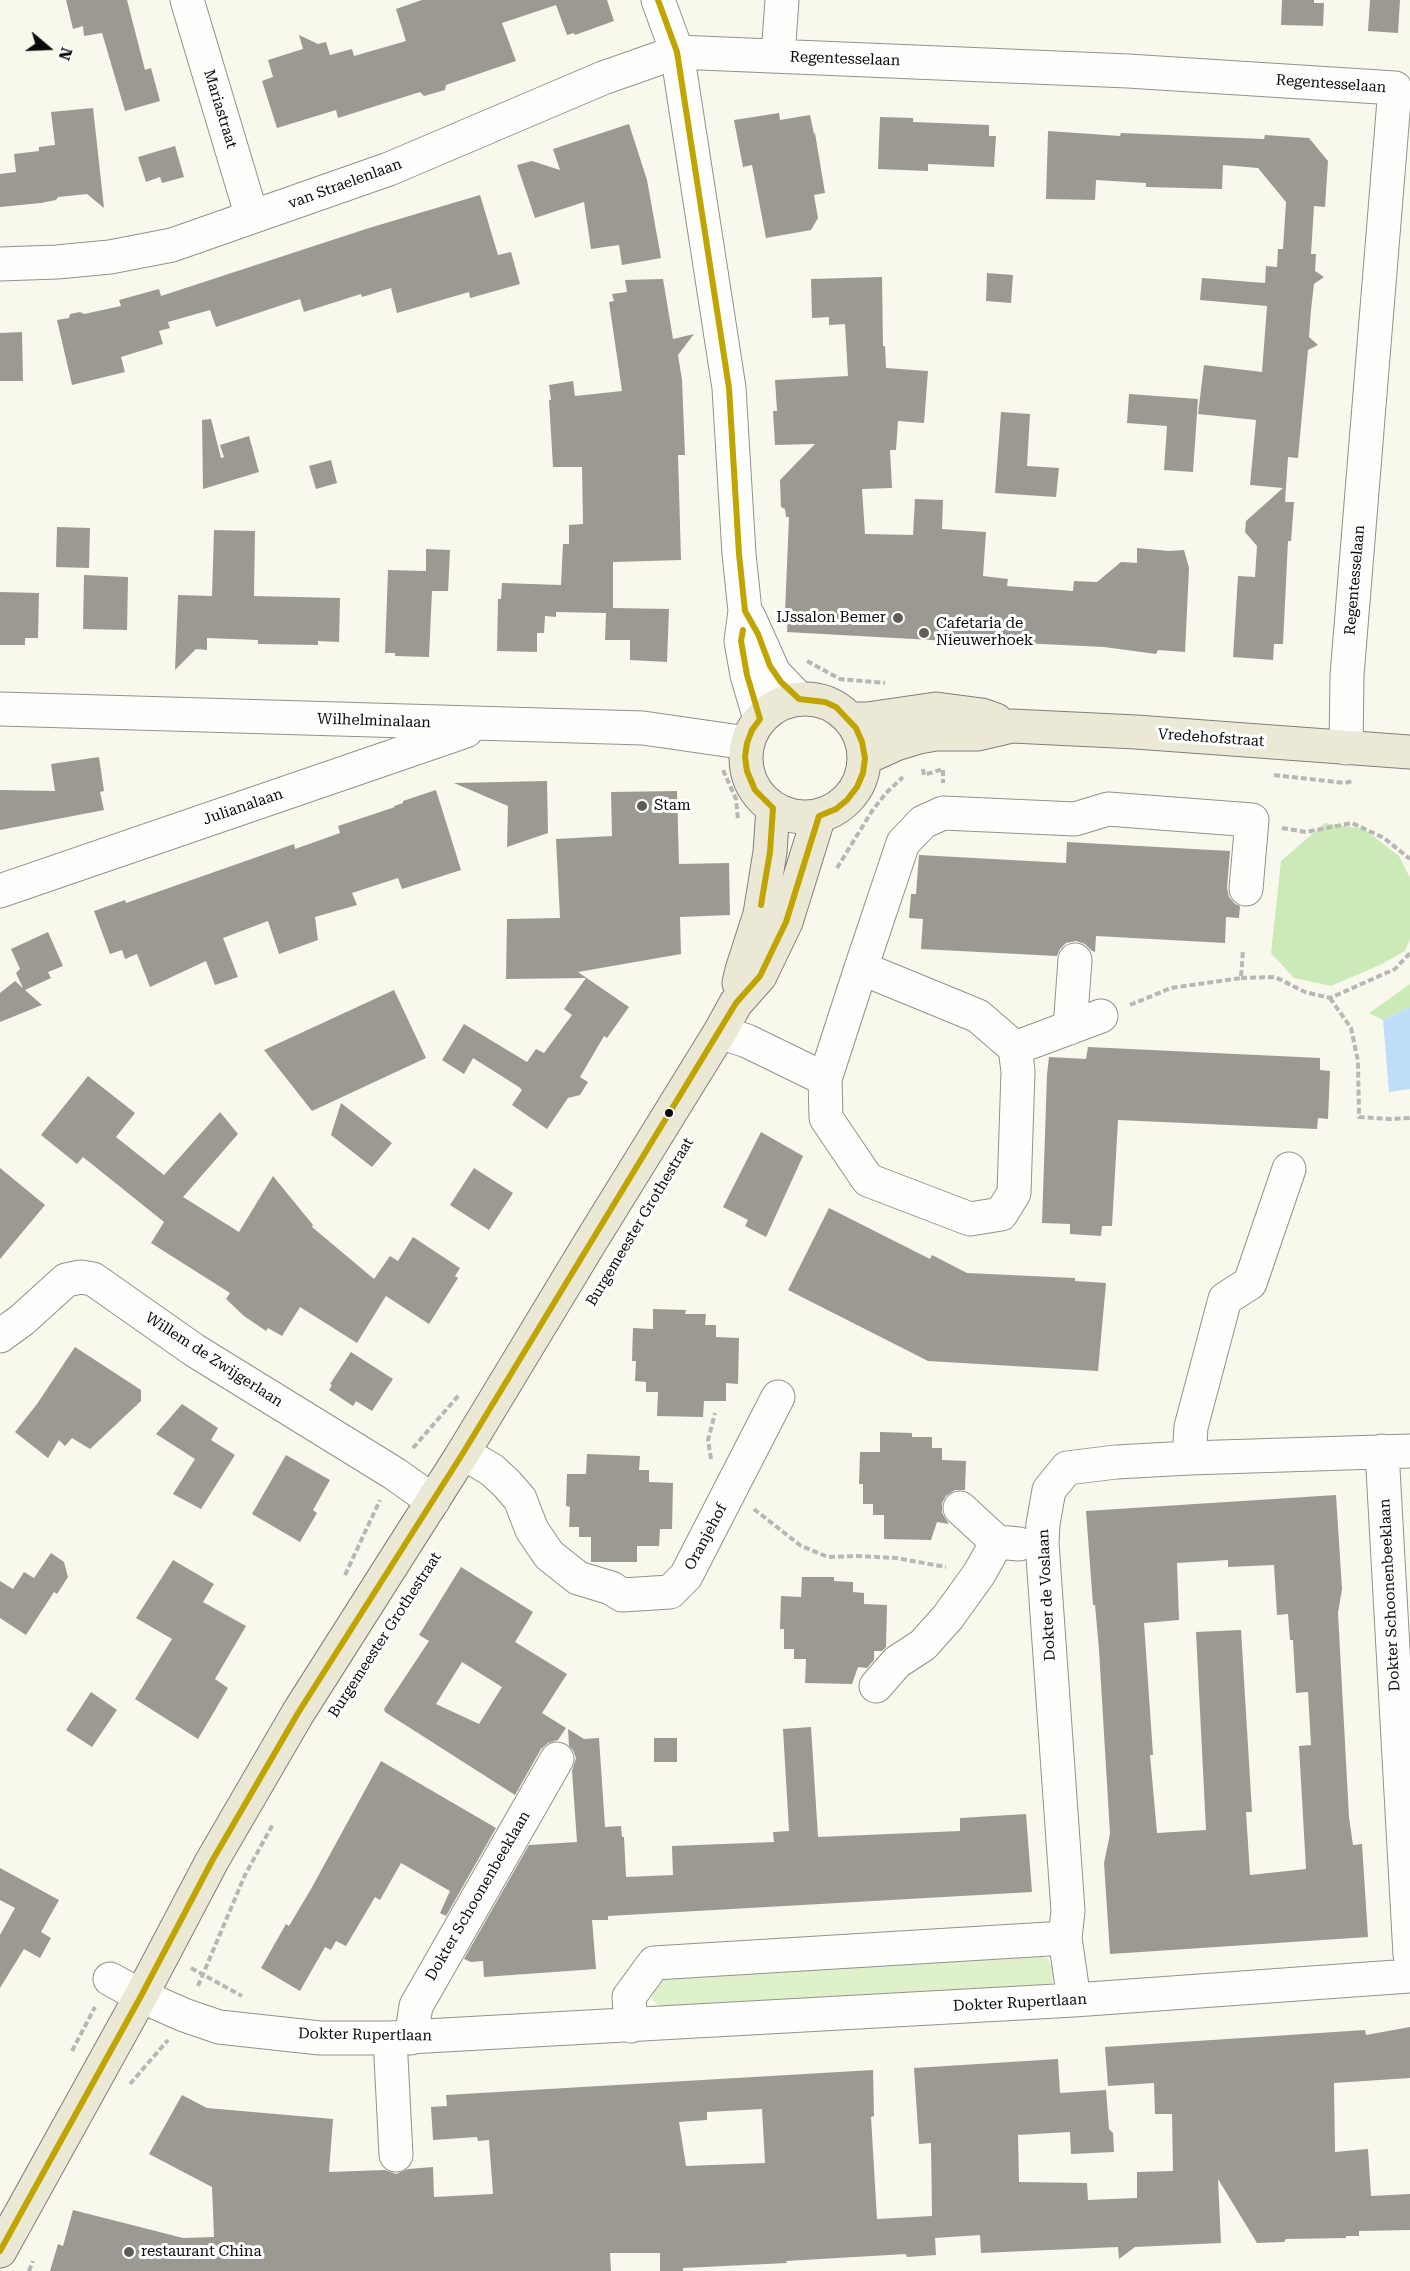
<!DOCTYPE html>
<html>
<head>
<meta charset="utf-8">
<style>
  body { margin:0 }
  #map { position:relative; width:1410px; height:2271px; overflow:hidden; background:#f9f8ed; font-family:"Roboto Serif",serif }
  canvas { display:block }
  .north { position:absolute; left:18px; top:18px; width:60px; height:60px; -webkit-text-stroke:4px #fff; paint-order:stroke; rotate:109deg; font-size:16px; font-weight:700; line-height:24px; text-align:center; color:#0a0a0a }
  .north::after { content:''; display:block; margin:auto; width:21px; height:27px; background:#0a0a0a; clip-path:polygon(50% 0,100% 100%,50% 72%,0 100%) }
</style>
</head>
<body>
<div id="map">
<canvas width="1410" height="2271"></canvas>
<div class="north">N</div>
</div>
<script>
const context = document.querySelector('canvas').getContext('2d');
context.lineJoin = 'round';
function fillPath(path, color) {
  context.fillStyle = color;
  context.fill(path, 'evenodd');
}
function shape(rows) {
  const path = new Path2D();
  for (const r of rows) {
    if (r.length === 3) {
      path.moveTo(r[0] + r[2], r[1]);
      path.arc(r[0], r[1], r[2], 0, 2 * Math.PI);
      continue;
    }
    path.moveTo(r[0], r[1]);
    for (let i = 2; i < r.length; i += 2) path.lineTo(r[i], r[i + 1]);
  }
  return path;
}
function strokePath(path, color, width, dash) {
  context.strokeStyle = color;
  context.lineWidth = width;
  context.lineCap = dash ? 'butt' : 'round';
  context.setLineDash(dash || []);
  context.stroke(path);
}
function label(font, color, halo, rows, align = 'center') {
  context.font = font + ' "Roboto Serif",serif';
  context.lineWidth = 6;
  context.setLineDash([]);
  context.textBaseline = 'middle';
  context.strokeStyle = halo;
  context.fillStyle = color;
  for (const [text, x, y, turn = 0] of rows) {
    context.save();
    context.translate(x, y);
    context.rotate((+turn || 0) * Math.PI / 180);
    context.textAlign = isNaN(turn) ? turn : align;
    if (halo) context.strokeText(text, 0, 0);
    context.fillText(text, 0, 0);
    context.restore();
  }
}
fillPath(shape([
  [1025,1952,1047,1958,1054,1969,1051,1988,663,2010,652,1999,653,1984,666,1974]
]), '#def1ca');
fillPath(shape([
  [1325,823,1364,829,1399,856,1410,878,1410,939,1405,951,1382,964,1331,986,1294,978,1271,953,1281,861],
  [1410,984,1410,1007,1383,1020,1369,1013]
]), '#cceab8');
fillPath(shape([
  [1410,1007,1410,1089,1389,1092,1383,1020]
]), '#bfddf8');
fillPath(shape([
  [66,0,127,0,145,70,151,68,160,101,125,111,102,33,84,36,83,26,73,29],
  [422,0,607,0,614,21,575,35,574,33,567,35,556,5,502,23,516,61,446,85,445,90,424,96,420,92,338,118,336,110,277,128,262,81,273,77,268,60,303,49,299,35,318,44,326,42,330,55,352,49,354,56,406,41,396,9],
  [1282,0,1314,0,1314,3,1324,3,1323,26,1281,25],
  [1370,0,1400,0,1398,33,1368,31],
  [93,108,104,208,87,194,58,197,56,200,41,203,0,207,0,174,16,172,14,154,39,151,39,147,55,145,51,112],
  [779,113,780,120,810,115,814,134,815,133,825,193,814,195,818,218,811,230,766,238,752,165,743,167,734,120],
  [880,117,913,118,913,122,989,125,989,136,996,136,994,167,928,164,928,171,878,169],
  [629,124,647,180,661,258,622,265,619,245,591,249,584,202,535,218,517,165,532,161,560,170,553,149],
  [1048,131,1120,136,1121,133,1264,139,1265,135,1309,138,1328,161,1325,207,1314,206,1311,254,1316,254,1315,271,1324,277,1314,284,1311,310,1309,337,1318,345,1308,350,1298,458,1288,457,1285,502,1294,502,1291,541,1288,541,1283,644,1274,644,1273,660,1233,657,1236,609,1238,576,1255,577,1257,546,1245,532,1246,521,1283,488,1250,485,1256,420,1198,414,1204,365,1262,372,1267,306,1200,300,1202,278,1265,283,1266,266,1277,267,1278,249,1283,249,1286,202,1258,168,1223,165,1222,189,1146,187,1146,183,1096,180,1095,200,1046,199],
  [175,146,184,177,162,183,160,177,146,182,138,157],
  [480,195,498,255,511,252,520,284,470,298,469,292,397,313,391,288,362,297,361,294,304,312,300,299,216,327,210,310,168,322,170,328,159,331,163,344,121,357,125,372,72,385,57,320,69,318,70,314,80,312,84,314,121,306,119,300,159,289,161,296,369,228],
  [987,273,1013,275,1011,303,986,301],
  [882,277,883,346,885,346,886,368,928,371,924,423,898,421,896,450,890,450,892,488,862,489,865,534,913,535,915,499,943,500,942,529,986,532,983,576,1008,579,1007,586,1073,591,1074,581,1097,582,1121,562,1137,563,1137,548,1169,551,1184,550,1189,568,1185,652,1158,650,1156,654,1104,647,1021,643,1021,645,787,632,788,613,785,613,789,517,786,517,785,509,781,507,780,480,815,444,775,445,773,411,777,411,775,380,848,376,845,324,829,325,829,317,812,318,811,279],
  [663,279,673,339,694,334,678,355,682,380,685,455,678,455,681,560,613,562,613,608,669,609,667,662,630,660,630,640,605,640,606,613,556,612,556,617,545,616,544,633,537,633,537,652,497,651,498,599,501,599,502,583,561,585,563,544,569,544,569,525,583,524,582,467,553,467,549,400,551,400,549,385,573,381,575,396,622,391,609,302,614,301,612,294,627,292,625,280],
  [22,332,23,381,0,381,0,333],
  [1129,394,1198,399,1193,472,1164,470,1167,426,1127,423],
  [1001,412,1030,414,1027,466,1059,468,1056,497,995,493],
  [211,419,221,458,224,457,220,445,249,436,259,472,203,489,202,420],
  [331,460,337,483,316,489,309,466],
  [57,527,90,528,89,568,56,567],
  [214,530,255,531,254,596,340,598,339,642,318,641,318,645,258,644,258,640,207,638,207,650,196,649,175,670,178,595,212,596],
  [426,549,450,550,448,591,432,591,429,657,395,656,395,653,385,653,388,570,426,571],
  [84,575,128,577,127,630,83,629],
  [0,592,39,593,38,638,25,638,25,645,0,645],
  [99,757,104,791,100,792,104,810,0,830,0,790,55,791,51,764],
  [547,781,548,833,507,847,508,806,454,783],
  [436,790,461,870,402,889,398,878,352,893,357,905,315,917,318,940,279,954,268,921,223,938,238,977,215,985,206,961,150,987,137,954,125,959,122,950,110,954,94,911,125,900,126,903,294,844,295,849,340,833,338,826,395,807,394,806,403,803,403,801],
  [677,791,679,864,729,863,730,915,680,917,681,954,578,972,629,1007,607,1038,604,1036,580,1077,588,1082,580,1095,568,1098,547,1129,512,1105,522,1090,519,1087,473,1058,464,1074,442,1060,464,1024,527,1062,536,1049,544,1053,572,1015,564,1009,586,978,506,979,507,919,560,918,556,839,612,836,611,792],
  [1067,842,1230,851,1227,888,1229,897,1235,904,1240,906,1239,918,1226,917,1225,943,1096,936,1095,952,1092,951,1085,944,1076,941,1066,943,1060,949,1057,956,921,949,923,919,909,918,911,894,916,894,919,855,1066,863],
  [48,932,63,966,48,972,51,978,25,990,42,1005,0,1022,0,993,15,981,23,988,16,973,20,969,11,949],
  [394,990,426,1058,312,1111,264,1050],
  [1088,1047,1320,1058,1320,1070,1330,1071,1328,1119,1318,1118,1317,1129,1118,1120,1112,1226,1102,1226,1101,1236,1070,1234,1070,1224,1042,1223,1047,1075,1049,1057,1086,1059],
  [88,1076,135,1113,116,1137,164,1175,220,1112,238,1134,183,1197,239,1232,273,1176,313,1225,312,1227,374,1279,390,1256,398,1261,413,1237,460,1268,455,1276,458,1278,429,1324,386,1296,357,1343,300,1307,282,1336,268,1328,266,1331,244,1316,226,1299,230,1293,151,1243,164,1222,83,1157,77,1164,41,1135],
  [341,1103,392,1143,372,1167,331,1135],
  [761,1132,803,1156,766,1237,745,1226,748,1220,723,1207],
  [0,1168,45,1205,0,1259],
  [474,1168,513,1193,489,1230,450,1205],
  [829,1208,930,1259,932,1255,967,1273,1075,1278,1075,1281,1106,1283,1098,1371,928,1361,788,1290],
  [653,1309,686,1310,685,1314,706,1314,705,1325,716,1325,716,1337,739,1338,738,1384,726,1383,726,1401,704,1401,703,1417,657,1416,658,1392,646,1392,646,1382,635,1381,636,1361,632,1361,633,1328,653,1329],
  [75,1347,141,1390,141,1401,90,1449,72,1438,65,1446,59,1440,48,1458,15,1432,37,1404],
  [351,1352,393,1379,372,1411,356,1401,353,1406,329,1390,332,1385,330,1384],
  [182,1404,218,1428,211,1440,235,1455,201,1509,173,1494,195,1459,156,1434],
  [880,1432,912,1433,912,1437,932,1437,932,1448,942,1448,942,1460,966,1461,965,1490,955,1490,946,1496,942,1503,942,1513,949,1524,937,1522,931,1540,884,1539,884,1515,873,1515,873,1504,863,1504,863,1484,859,1484,860,1452,880,1452],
  [587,1454,640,1456,639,1470,649,1470,649,1482,673,1483,672,1529,660,1529,659,1546,637,1546,637,1562,591,1562,591,1537,579,1537,579,1527,569,1527,570,1507,566,1506,567,1474,586,1474],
  [286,1455,330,1480,313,1510,317,1513,300,1542,252,1514],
  [1336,1495,1342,1589,1338,1613,1349,1817,1353,1845,1362,1844,1368,1937,1110,1954,1104,1863,1110,1834,1099,1650,1095,1605,1093,1605,1086,1511],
  [1228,1560,1228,1567,1274,1565,1277,1615,1288,1614,1290,1640,1293,1640,1296,1693,1308,1692,1311,1745,1299,1746,1306,1869,1250,1875,1246,1812,1252,1812,1241,1630,1196,1632,1206,1830,1157,1833,1150,1755,1153,1755,1144,1623,1179,1620,1177,1563],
  [51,1553,64,1562,68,1577,57,1594,54,1592,26,1635,0,1618,0,1581,13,1589,24,1572,34,1578],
  [173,1560,214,1584,203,1602,246,1626,215,1679,228,1688,198,1739,135,1699,172,1639,136,1618],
  [461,1567,533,1612,515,1642,567,1674,542,1713,566,1728,558,1740,548,1743,541,1749,515,1795,385,1712,384,1709,429,1641,419,1635],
  [462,1662,502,1687,479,1724,436,1704],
  [802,1577,834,1577,834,1581,853,1582,853,1592,864,1593,864,1604,887,1605,886,1647,882,1651,874,1651,874,1660,867,1668,858,1667,852,1684,805,1683,806,1659,794,1659,794,1649,784,1649,784,1629,780,1629,781,1596,801,1597],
  [91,1692,117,1710,92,1747,66,1730],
  [811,1727,818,1837,960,1831,960,1818,1026,1814,1032,1892,608,1916,608,1920,592,1920,596,1969,484,1977,483,1961,471,1962,464,1959,529,1845,577,1842,572,1771,576,1758,573,1750,569,1746,568,1729,584,1739,599,1738,605,1827,621,1826,622,1837,624,1837,626,1877,673,1875,672,1846,774,1842,773,1832,789,1831,783,1729],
  [654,1738,677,1738,677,1762,654,1762],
  [381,1761,496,1828,446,1916,440,1913,450,1891,401,1863,380,1900,375,1897,346,1946,336,1941,331,1950,325,1947,300,1991,261,1968,286,1924,289,1926,311,1889],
  [0,1868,59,1900,41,1932,51,1938,40,1958,24,1949,0,1988,0,1935,15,1908,0,1900],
  [1410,2027,1410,2078,1334,2083,1335,2152,1368,2149,1371,2196,1410,2194,1410,2230,1359,2231,1359,2236,1346,2236,1346,2238,1286,2239,1284,2242,1257,2243,1218,2179,1221,2243,1135,2247,1119,2259,1118,2247,981,2253,980,2235,935,2238,936,2255,907,2257,906,2254,786,2261,787,2263,683,2268,683,2271,660,2271,660,2253,610,2253,611,2271,50,2271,58,2244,63,2246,73,2210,183,2238,214,2237,212,2187,149,2154,182,2095,207,2108,333,2119,329,2172,385,2170,396,2174,408,2169,433,2167,434,2197,493,2194,489,2140,478,2141,477,2137,433,2140,431,2107,447,2106,446,2095,873,2070,874,2116,871,2117,877,2219,932,2216,931,2143,919,2144,914,2068,1058,2059,1060,2093,1106,2090,1109,2129,1113,2133,1114,2152,1071,2154,1070,2132,1018,2135,1019,2182,1087,2183,1088,2200,1137,2198,1137,2172,1173,2171,1172,2114,1155,2114,1154,2083,1108,2086,1105,2047,1365,2030,1366,2035],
  [762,2109,765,2163,686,2166,679,2122,707,2120,707,2112]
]), '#9c9993');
const minor = shape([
  [187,0,252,217],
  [658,0,677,52,729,388,739,554,745,611,741,641,747,675,760,719],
  [778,56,782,0],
  [0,264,57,262,110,257,172,245,389,169,603,78,677,52,1128,71,1395,88,1347,675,1346,748],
  [749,617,774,673,799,699],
  [0,709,643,728,747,743],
  [0,891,466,731],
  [861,968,978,1016,1015,1048,1018,1071,1014,1193,1001,1214,970,1219,868,1180,826,1118,825,1079,861,968,903,843,923,822,943,813,1075,819,1108,809,1252,820,1246,889],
  [1070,1028,1075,960],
  [720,1032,747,1041,825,1079],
  [1015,1048,1101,1016],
  [0,1336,22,1320,66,1280,81,1277,93,1279,194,1350,395,1474,433,1501],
  [1382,1451,1410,1955],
  [463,1453,492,1470,507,1484,520,1499,532,1530,549,1555,578,1578,611,1588,622,1595,670,1592,686,1576,778,1397],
  [1189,1458,1191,1427,1225,1299,1250,1283,1289,1169],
  [960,1508,997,1542,1019,1544],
  [876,1686,897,1662,923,1645,948,1617,979,1574,997,1542],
  [110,1979,141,1996,184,2015,219,2027,320,2038,390,2038,1074,2000,1410,1976],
  [1074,2000,1065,1938,1068,1911,1042,1543,1043,1524,1049,1490,1067,1468,1116,1462,1189,1458,1410,1451],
  [631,2026,629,1997,654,1963,1065,1938],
  [390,2038,396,2155],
  [411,2038,416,2006,557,1759]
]);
const major = shape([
  [805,758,59],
  [850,719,867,719,936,709,982,715,996,720],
  [865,758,896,744,919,737,936,734,978,734,1012,726,1136,732,1410,752],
  [739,983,742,970,760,914,770,852,773,808],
  [0,2251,141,1996,212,1861,298,1713,463,1453,588,1246,720,1032,736,1003,760,976,786,922,819,816]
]);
strokePath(minor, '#92918c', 35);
strokePath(major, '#7f7e7a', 35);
strokePath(shape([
  [807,661,840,679,885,683],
  [923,769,924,775,943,769,943,783],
  [723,770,736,799,738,820],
  [1274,775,1345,783,1353,781],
  [1282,828,1306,832,1352,823,1384,838,1410,859],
  [837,868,872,811,886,793,903,777],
  [1241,978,1275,977,1305,992,1330,998,1395,969,1410,953],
  [1330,998,1351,1028,1358,1061,1359,1117,1389,1119,1410,1118],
  [1130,1005,1171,988,1241,978,1243,949],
  [413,1448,459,1395],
  [711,1459,708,1440,715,1413],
  [754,1509,801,1546,828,1557,858,1556,896,1558,946,1567],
  [345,1575,380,1500],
  [191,1968,242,1996],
  [198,1986,245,1875,273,1824],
  [72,2051,95,2007],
  [130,2084,168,2040],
  [29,2271,33,2261]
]), '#b7b7b5', 4, [6, 3]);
strokePath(minor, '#fefefc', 33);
strokePath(major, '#ebe9d6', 33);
strokePath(shape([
  [743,630,741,641,747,675,760,719,752,730,747,743,745,757,747,771,755,790,773,808,770,852,761,905],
  [0,2251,141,1996,212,1861,298,1713,463,1453,736,1003,760,976,786,922,819,816,836,809,847,800,857,787,863,773,865,758,862,742,856,728,836,707,825,702,799,699,781,682,770,666,758,634,745,611,739,554,729,388,677,52,658,0]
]), '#c0a502', 6);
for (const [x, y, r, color] of [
  [898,618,6,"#5e5d59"],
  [924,633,6,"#5e5d59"],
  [642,806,6,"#5e5d59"],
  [669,1113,5,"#0a0a0a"],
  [129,2252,6,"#5e5d59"]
]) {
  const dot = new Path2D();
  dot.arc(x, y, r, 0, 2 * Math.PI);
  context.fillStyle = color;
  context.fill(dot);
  strokePath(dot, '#fff', 2);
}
label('15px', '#0a0a0a', '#fff', [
  ["Regentesselaan",845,59,2],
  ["Regentesselaan",1331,84,4],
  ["Mariastraat",220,109,73],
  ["van Straelenlaan",345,184,-20],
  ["Regentesselaan",1355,580,-85],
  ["Wilhelminalaan",374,721,2],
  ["Vredehofstraat",1211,738,4],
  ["Julianalaan",243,807,-19],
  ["Burgemeester Grothestraat",640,1222,-59],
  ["Willem de Zwijgerlaan",214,1360,33],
  ["Oranjehof",706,1537,-62],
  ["Dokter de Voslaan",1047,1595,-93],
  ["Dokter Schoonenbeeklaan",1390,1595,-93],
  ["Burgemeester Grothestraat",385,1635,-57],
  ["Dokter Schoonenbeeklaan",478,1896,-60],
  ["Dokter Rupertlaan",1020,2003,-3],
  ["Dokter Rupertlaan",365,2035,1]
]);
label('15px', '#0a0a0a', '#fff', [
  ["IJssalon Bemer",886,618,"right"],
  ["Cafetaria de",936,624],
  ["Nieuwerhoek",936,641],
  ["Stam",654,806],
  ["restaurant China",141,2252]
], 'left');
</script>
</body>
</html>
